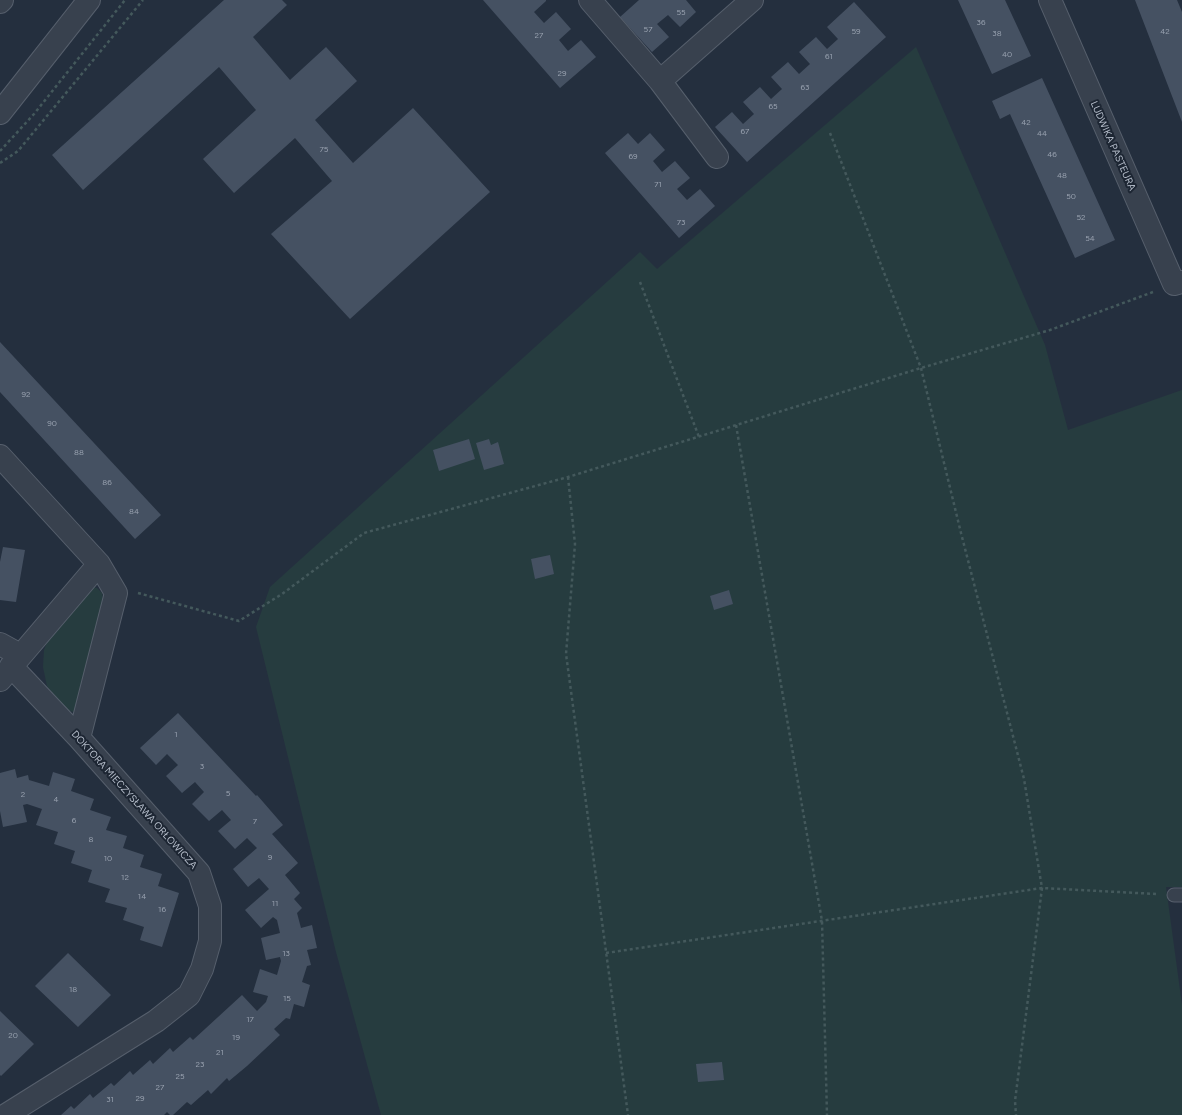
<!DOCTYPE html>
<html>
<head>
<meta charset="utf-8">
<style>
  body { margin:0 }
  canvas { display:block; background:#242f3e }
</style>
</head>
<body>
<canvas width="1182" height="1115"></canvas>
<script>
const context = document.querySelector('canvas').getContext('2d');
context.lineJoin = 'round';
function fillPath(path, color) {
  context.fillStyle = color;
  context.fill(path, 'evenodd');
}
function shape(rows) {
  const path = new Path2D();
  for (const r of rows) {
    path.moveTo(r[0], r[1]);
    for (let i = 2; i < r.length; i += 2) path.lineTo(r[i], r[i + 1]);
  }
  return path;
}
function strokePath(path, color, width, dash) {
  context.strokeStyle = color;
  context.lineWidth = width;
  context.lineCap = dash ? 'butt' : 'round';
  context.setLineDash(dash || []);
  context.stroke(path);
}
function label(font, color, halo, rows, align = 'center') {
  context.font = font + ' Figtree,sans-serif';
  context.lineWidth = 4;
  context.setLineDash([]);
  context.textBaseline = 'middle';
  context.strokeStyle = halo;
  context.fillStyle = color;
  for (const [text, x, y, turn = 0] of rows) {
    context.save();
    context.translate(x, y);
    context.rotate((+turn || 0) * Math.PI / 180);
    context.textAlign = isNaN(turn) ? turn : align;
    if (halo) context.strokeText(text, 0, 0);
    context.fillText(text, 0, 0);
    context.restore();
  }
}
fillPath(shape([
  [916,47,1045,345,1068,430,1182,390,1182,887,1166,887,1182,1005,1182,1115,381,1115,336,952,256,627,270,587,640,252,657,269],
  [92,587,97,588,102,593,104,602,78,708,73,712,63,708,47,686,43,667,44,650,51,632]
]), '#263c3f');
fillPath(shape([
  [224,0,282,0,287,5,253,37,290,80,326,47,357,81,315,120,353,163,413,108,490,192,350,319,271,234,332,181,295,138,234,193,203,159,256,110,219,67,83,190,52,155],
  [483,0,546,0,546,1,534,12,544,23,556,12,571,29,559,40,568,51,581,40,596,57,560,88],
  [639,0,686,0,696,12,680,27,668,15,657,24,669,37,652,52,620,17],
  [958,0,1005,0,1031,56,992,74],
  [1135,0,1177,0,1182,12,1182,122],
  [854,2,886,37,747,162,715,127,732,112,743,124,754,114,743,102,760,87,771,99,782,89,771,77,788,62,799,74,810,64,799,52,816,37,827,49,838,39,827,27],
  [1042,78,1115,240,1075,258,1010,114,1000,119,992,101],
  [628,133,638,144,650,133,665,150,653,161,662,172,675,161,690,178,677,189,687,200,700,189,715,206,679,238,605,153],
  [0,342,161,515,135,539,0,392],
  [469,439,475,459,439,471,433,450],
  [489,439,491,445,498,442,504,464,484,470,476,443],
  [3,547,25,550,16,602,0,600,0,562],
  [550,555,554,574,535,579,531,559],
  [729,590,733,604,714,610,710,596],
  [178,713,256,796,257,795,283,825,272,834,298,863,285,875,300,893,294,899,302,908,297,913,301,928,312,925,317,948,307,950,311,965,307,966,302,982,310,985,304,1007,294,1004,290,1019,286,1018,274,1029,280,1035,247,1066,229,1081,227,1078,211,1094,208,1090,191,1105,187,1102,173,1115,170,1115,167,1112,164,1115,61,1115,71,1106,74,1109,90,1094,93,1098,111,1083,114,1086,130,1071,133,1075,150,1060,153,1064,170,1048,173,1052,190,1037,193,1040,242,995,257,1011,266,1002,268,996,253,992,260,969,277,975,281,961,280,957,266,960,261,938,280,933,277,920,273,917,261,928,245,910,269,889,259,878,248,887,233,869,257,848,247,838,235,849,218,831,231,820,222,810,209,821,192,804,204,792,195,782,182,793,166,776,178,765,167,754,156,765,140,748],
  [15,769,17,778,28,775,29,780,49,786,53,772,75,779,71,791,94,799,90,810,111,817,106,830,127,836,123,848,144,855,140,867,162,874,158,886,179,893,162,947,140,940,144,927,123,920,127,908,105,902,110,889,88,882,92,870,71,863,75,851,54,844,58,832,36,825,42,809,27,804,23,805,27,822,3,827,0,811,0,773],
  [68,953,111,995,78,1027,35,986],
  [0,1011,34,1044,1,1076,0,1075],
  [722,1062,724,1080,698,1082,696,1064]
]), '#455162');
const service = shape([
  [1174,895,1182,895]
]);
const minor = shape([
  [590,0,660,81,717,157],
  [1050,0,1174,284,1182,282],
  [660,81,752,0],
  [0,456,99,564,0,680],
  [0,644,20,655],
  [79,738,116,593,99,564],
  [6,1115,156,1021,189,995,202,969,210,941,210,906,199,873,79,738,11,666]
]);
const tertiary = shape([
  [0,2,2,0],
  [0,113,89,0]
]);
strokePath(service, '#565f6c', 15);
strokePath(minor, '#565f6c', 24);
strokePath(tertiary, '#565f6c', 24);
strokePath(shape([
  [830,133,921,368,961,533,1024,779,1042,888,1015,1101,1016,1115],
  [0,151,34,114,125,0],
  [0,163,18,151,143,0],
  [640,282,699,437],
  [736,425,822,921,827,1115],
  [568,477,575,544,566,654,628,1115],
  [138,593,239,621,282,594,364,533,568,477,921,368,1050,330,1153,292],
  [606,953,1042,888,1156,894]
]), '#44595c', 2.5, [3, 3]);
strokePath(service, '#38414e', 13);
strokePath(minor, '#38414e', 22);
strokePath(tertiary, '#38414e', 22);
label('8px', '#98a1af', null, [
  ["55",681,13],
  ["36",981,23],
  ["57",648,30],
  ["59",856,32],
  ["42",1165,32],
  ["38",997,34],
  ["27",539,36],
  ["40",1007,55],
  ["61",829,57],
  ["29",562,74],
  ["63",805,88],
  ["65",773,107],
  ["42",1026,123],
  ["67",745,132],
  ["44",1042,134],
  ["75",324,150],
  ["46",1052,155],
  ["69",633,157],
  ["48",1062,176],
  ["71",658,185],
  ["50",1071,197],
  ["52",1081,218],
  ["73",681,223],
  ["54",1090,239],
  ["92",26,395],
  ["90",52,424],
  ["88",79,453],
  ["86",107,483],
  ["84",134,512],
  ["1",176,735],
  ["3",202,767],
  ["5",228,794],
  ["2",23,795],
  ["4",56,800],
  ["6",74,821],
  ["7",255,822],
  ["8",91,840],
  ["9",270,858],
  ["10",108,859],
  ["12",125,878],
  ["14",142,897],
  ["11",275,904],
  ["16",162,910],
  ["13",286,954],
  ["18",73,990],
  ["15",287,999],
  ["17",250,1020],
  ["20",13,1036],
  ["19",236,1038],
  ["21",220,1053],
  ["23",200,1065],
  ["25",180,1077],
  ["27",160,1088],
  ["29",140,1099],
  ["31",110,1100]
]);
label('10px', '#b4bcc9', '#1d2633', [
  ["LUDWIKA PASTEURA",1113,146,66],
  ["DOKTORA MIECZYSŁAWA ORŁOWICZA",134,800,48]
]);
</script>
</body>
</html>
